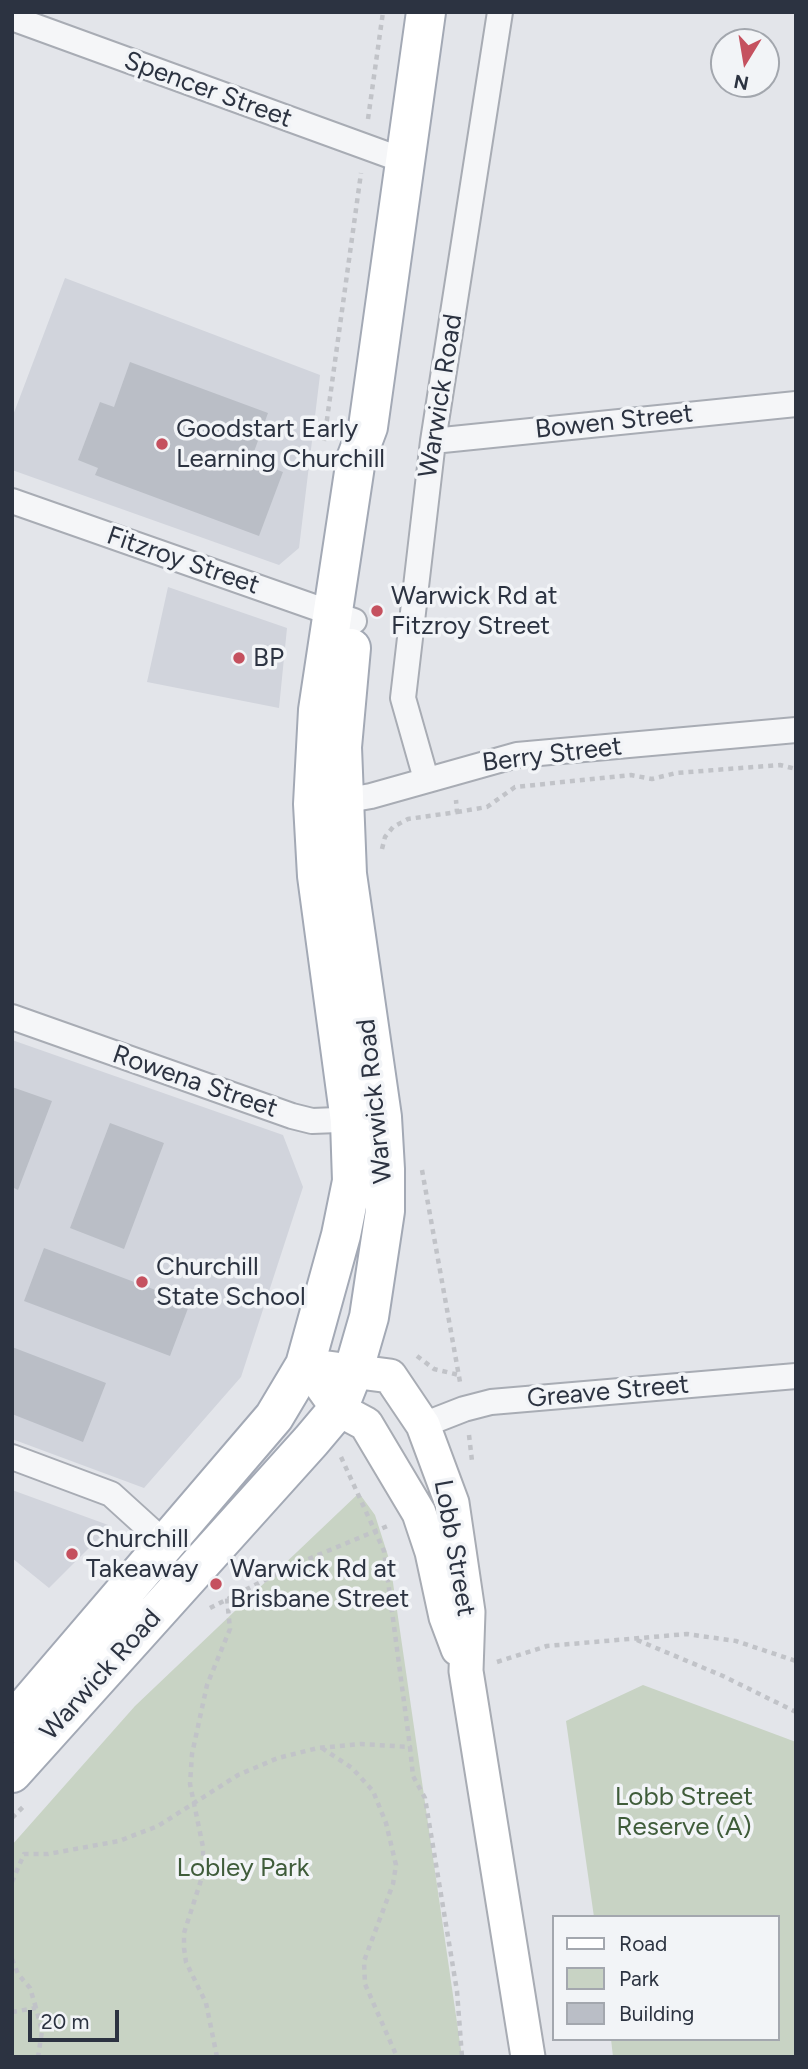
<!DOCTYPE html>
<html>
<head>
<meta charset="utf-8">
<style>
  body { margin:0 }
  #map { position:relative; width:808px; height:2069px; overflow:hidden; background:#e3e5ea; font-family:Figtree,sans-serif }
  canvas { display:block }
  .frame { position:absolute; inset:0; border:14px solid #2c3341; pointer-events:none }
  .legend { position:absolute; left:552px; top:1915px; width:228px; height:126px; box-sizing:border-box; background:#f2f4f7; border:2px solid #a3a7ae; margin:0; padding:9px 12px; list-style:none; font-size:21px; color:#2c3341 }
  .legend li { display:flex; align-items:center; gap:14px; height:35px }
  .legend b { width:35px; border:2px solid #a3a7ae }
  .north { position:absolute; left:710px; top:28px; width:70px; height:70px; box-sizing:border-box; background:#f2f4f7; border:2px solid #a3a7ae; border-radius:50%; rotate:191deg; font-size:19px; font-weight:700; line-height:28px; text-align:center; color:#2c3341 }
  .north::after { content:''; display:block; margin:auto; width:24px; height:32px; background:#c5515f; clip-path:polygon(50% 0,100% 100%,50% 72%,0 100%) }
  .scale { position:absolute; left:28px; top:2010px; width:91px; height:32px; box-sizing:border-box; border:4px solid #2c3341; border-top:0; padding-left:9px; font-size:21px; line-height:24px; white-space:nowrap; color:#2c3341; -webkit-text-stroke:5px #f2f4f7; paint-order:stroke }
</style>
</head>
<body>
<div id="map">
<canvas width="808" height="2069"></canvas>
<div class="frame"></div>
<ul class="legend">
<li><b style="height:9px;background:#fff"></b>Road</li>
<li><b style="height:19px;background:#c8d3c4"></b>Park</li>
<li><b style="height:19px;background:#babec6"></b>Building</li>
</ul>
<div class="north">N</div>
<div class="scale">20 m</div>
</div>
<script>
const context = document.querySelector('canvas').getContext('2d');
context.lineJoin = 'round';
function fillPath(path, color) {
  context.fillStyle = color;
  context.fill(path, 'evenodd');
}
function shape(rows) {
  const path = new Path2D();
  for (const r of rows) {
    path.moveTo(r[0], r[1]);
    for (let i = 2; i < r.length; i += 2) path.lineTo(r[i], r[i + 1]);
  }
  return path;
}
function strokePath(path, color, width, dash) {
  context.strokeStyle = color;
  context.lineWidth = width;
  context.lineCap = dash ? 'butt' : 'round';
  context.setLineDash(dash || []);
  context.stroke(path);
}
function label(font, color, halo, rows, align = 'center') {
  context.font = font + ' Figtree,sans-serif';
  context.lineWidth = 7;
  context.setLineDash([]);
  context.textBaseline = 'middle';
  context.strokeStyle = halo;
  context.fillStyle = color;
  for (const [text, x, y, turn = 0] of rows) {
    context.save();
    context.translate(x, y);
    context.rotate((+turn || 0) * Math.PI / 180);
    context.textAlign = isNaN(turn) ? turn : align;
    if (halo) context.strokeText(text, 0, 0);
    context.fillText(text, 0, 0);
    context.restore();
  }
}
fillPath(shape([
  [65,278,320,375,299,548,279,565,12,470,12,418],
  [168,587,287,628,279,708,147,682],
  [12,1040,283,1135,303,1187,241,1377,144,1488,12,1439],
  [12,1490,111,1526,49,1588,12,1558]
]), '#d1d4dc');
fillPath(shape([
  [359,1493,375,1515,390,1562,462,2057,12,2057,12,1845,135,1706],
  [643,1685,796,1742,796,2057,613,2057,611,2039,778,2039,778,1917,594,1917,566,1721]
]), '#c8d3c4');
fillPath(shape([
  [130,362,268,413,251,460,283,472,259,536,95,475,98,468,78,460,100,402,114,407],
  [12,1087,52,1101,18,1190,12,1187],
  [110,1123,164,1143,124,1249,70,1228],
  [44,1248,190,1303,170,1356,24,1301],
  [12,1347,106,1383,83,1442,12,1414]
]), '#babec6');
const minor = shape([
  [12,18,405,161],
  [433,441,796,404],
  [12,501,354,621],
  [426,779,403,698,433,441,500,12],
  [331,803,371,796,517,755,796,730],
  [12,1017,292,1116,312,1121,364,1119],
  [423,1425,464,1409,491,1402,796,1376],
  [12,1457,111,1494,165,1543]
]);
const secondary = shape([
  [305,1365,390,1376,423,1425,452,1503,468,1612,466,1671,528,2057],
  [323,1388,338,1409,366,1424,419,1513,432,1552,446,1617,458,1649]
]);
const primary = shape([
  [12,1723,274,1417,305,1365,341,1235,352,1181,350,1121,317,876,313,804,318,710,356,459,368,427,426,12],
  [12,1773,311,1441,338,1409,354,1369,369,1317,385,1211,385,1169,382,1117,347,874,342,747,351,648]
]);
strokePath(minor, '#a8acb4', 28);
strokePath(secondary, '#a8acb4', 37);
strokePath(primary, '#a3a9b5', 42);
strokePath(shape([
  [368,119,383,12],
  [324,441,361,173],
  [457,812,487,807,515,787,631,775,652,779,676,773,780,765,796,769],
  [382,849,385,837,393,827,408,819,457,812,456,800],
  [422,1170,460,1382],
  [417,1356,434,1369,459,1375],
  [469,1435,472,1461],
  [341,1457,384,1551,410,1747],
  [210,1608,294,1565,390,1525],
  [637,1640,723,1676,796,1712],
  [497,1662,547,1646,687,1634,736,1641,796,1661],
  [322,1748,352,1768,373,1791,386,1823,396,1865,393,1884,364,1961,365,1984,397,2057],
  [12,1818,24,1806],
  [12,1882,24,1854,48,1854,119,1841,158,1826,238,1775,278,1758,318,1748,361,1744,410,1747,413,1776,425,1798,457,1991,462,2057],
  [12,1959,18,1974,30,1988,36,2008],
  [12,2012,36,2008,42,2031,38,2057],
  [217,2057,206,2003,186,1962,184,1948,184,1933,203,1874,203,1847,190,1784,192,1754,207,1685,230,1629,227,1598]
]), '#c1c3c8', 4.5, [5, 5]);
strokePath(minor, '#f5f6f8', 24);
strokePath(secondary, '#fff', 33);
strokePath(primary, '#fff', 38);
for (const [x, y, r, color] of [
  [162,444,7,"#c5515f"],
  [377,611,7,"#c5515f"],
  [239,658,7,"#c5515f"],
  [142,1282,7,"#c5515f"],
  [72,1554,7,"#c5515f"],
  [216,1584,7,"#c5515f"]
]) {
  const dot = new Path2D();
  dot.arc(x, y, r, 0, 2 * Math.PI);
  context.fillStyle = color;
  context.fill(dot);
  strokePath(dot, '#f2f4f7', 2.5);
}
label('26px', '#2c3341', '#f2f4f7', [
  ["Spencer Street",208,90,20],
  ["Warwick Road",441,396,-81],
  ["Bowen Street",614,422,-6],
  ["Fitzroy Street",183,561,19],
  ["Berry Street",552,755,-7],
  ["Rowena Street",195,1082,19],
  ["Warwick Road",375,1101,-96],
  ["Greave Street",608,1392,-5],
  ["Lobb Street",454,1548,80],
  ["Warwick Road",101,1675,-48]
]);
label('26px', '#2c3341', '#f2f4f7', [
  ["Goodstart Early",176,429],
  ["Learning Churchill",176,459],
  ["Warwick Rd at",391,596],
  ["Fitzroy Street",391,626],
  ["BP",253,658],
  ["Churchill",156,1267],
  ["State School",156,1297],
  ["Churchill",86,1539],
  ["Takeaway",86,1569],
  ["Warwick Rd at",230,1569],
  ["Brisbane Street",230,1599]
], 'left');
label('26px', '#3f5c3a', '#f2f4f7', [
  ["Lobb Street",684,1797],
  ["Reserve (A)",684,1827],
  ["Lobley Park",243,1868]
]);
</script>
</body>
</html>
